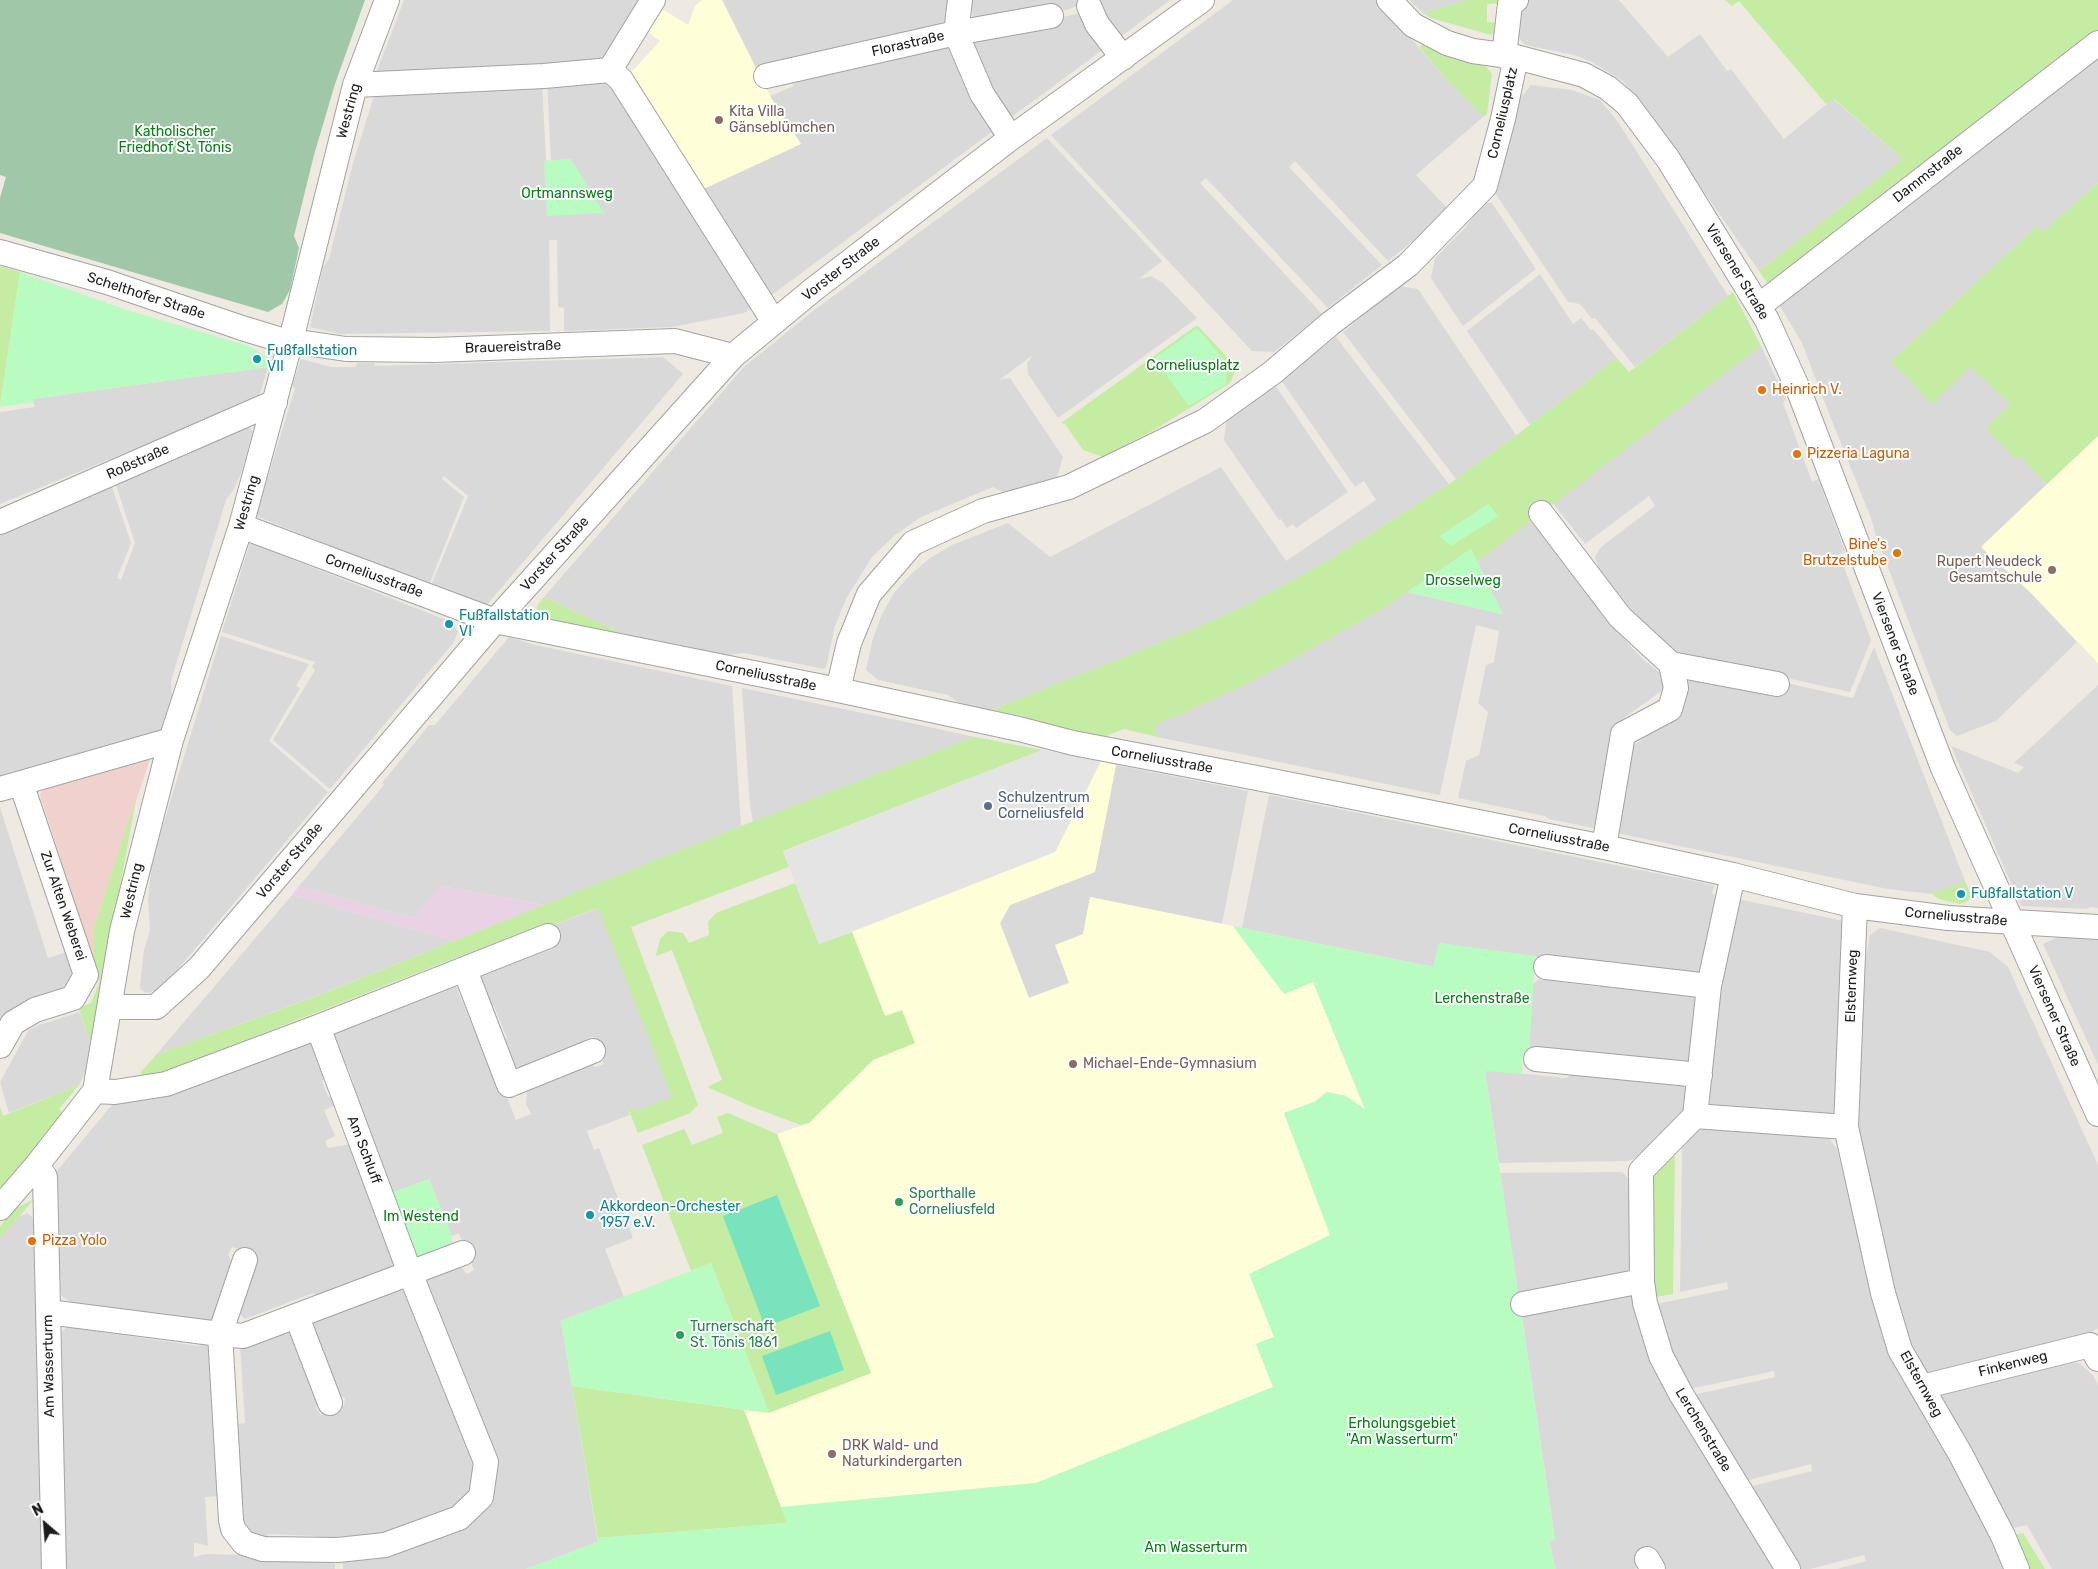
<!DOCTYPE html>
<html>
<head>
<meta charset="utf-8">
<style>
  body { margin:0 }
  #map { position:relative; width:2098px; height:1569px; overflow:hidden; background:#eeeae1; font-family:Rubik,sans-serif }
  canvas { display:block }
  .north { position:absolute; left:20px; top:1499px; width:50px; height:50px; -webkit-text-stroke:4px #fff; paint-order:stroke; rotate:333deg; font-size:14px; font-weight:700; line-height:20px; text-align:center; color:#1c1c1c }
  .north::after { content:''; display:block; margin:auto; width:18px; height:22px; background:#1c1c1c; clip-path:polygon(50% 0,100% 100%,50% 72%,0 100%) }
</style>
</head>
<body>
<div id="map">
<canvas width="2098" height="1569"></canvas>
<div class="north">N</div>
</div>
<script>
const context = document.querySelector('canvas').getContext('2d');
context.lineJoin = 'round';
function fillPath(path, color) {
  context.fillStyle = color;
  context.fill(path, 'evenodd');
}
function shape(rows) {
  const path = new Path2D();
  for (const r of rows) {
    path.moveTo(r[0], r[1]);
    for (let i = 2; i < r.length; i += 2) path.lineTo(r[i], r[i + 1]);
  }
  return path;
}
function strokePath(path, color, width, dash) {
  context.strokeStyle = color;
  context.lineWidth = width;
  context.lineCap = dash ? 'butt' : 'round';
  context.setLineDash(dash || []);
  context.stroke(path);
}
function label(font, color, halo, rows, align = 'center') {
  context.font = font + ' Rubik,sans-serif';
  context.lineWidth = 4;
  context.setLineDash([]);
  context.textBaseline = 'middle';
  context.strokeStyle = halo;
  context.fillStyle = color;
  for (const [text, x, y, turn = 0] of rows) {
    context.save();
    context.translate(x, y);
    context.rotate((+turn || 0) * Math.PI / 180);
    context.textAlign = isNaN(turn) ? turn : align;
    if (halo) context.strokeText(text, 0, 0);
    context.fillText(text, 0, 0);
    context.restore();
  }
}
fillPath(shape([
  [404,0,647,0,606,65,375,76],
  [722,0,948,0,947,30,757,70],
  [971,0,1082,0,1083,4,1055,14,973,23],
  [1092,0,1170,0,1115,41],
  [1233,0,1377,0,1449,82,1483,117,1416,175,1447,208,1417,238,1388,261,1295,161,1289,167,1382,265,1328,308,1206,178,1200,183,1322,314,1274,352,1252,351,1051,135],
  [1409,0,1467,0,1423,13],
  [1527,0,1619,0,1668,57,1700,34,1727,71,1731,69,1784,139,1833,99,1903,159,1759,271,1650,114,1623,81,1592,62,1574,55,1525,45,1514,32,1515,12],
  [1085,12,1105,48,1009,119,966,39],
  [948,42,961,79,978,112,993,131,765,300,697,192,801,144,770,96,794,86,792,81],
  [2098,55,2098,183,2043,232,2037,226,1891,361,1970,366,2011,404,1986,428,2021,457,2047,484,1981,547,2031,593,2077,642,1996,721,1957,736,1950,730,1876,536,1871,518,1830,416,1801,341,1778,303],
  [615,78,757,305,744,313,672,327,564,331,564,308,558,307,557,240,549,240,550,331,339,334,310,327,323,267,329,259,353,163,375,93,542,81,546,161,544,161,571,159,551,161,547,81],
  [1531,85,1572,90,1600,100,1618,122,1728,296,1635,367,1595,318,1592,319,1580,304,1568,302,1491,187,1516,103],
  [1047,138,1162,261,1139,279,1151,276,1163,283,1197,318,1058,418,1028,374,1027,363,1033,355,999,380,1010,378,1063,457,1057,477,1009,495,993,487,921,517,895,535,872,557,847,597,835,626,826,667,824,669,744,653,725,655,626,635,544,597,744,367,813,311],
  [1483,203,1492,203,1536,269,1463,326,1431,278,1435,258,1465,228],
  [1540,274,1573,324,1581,318,1591,330,1593,329,1617,358,1530,425,1467,331],
  [1399,286,1418,289,1516,435,1456,479,1343,332],
  [1336,337,1449,484,1331,559,1249,604,1185,633,991,710,961,704,948,695,878,680,866,670,873,638,882,614,894,593,911,574,930,558,952,545,1008,523,1050,557,1221,467,1286,561,1376,500,1364,481,1355,487,1281,380],
  [1761,346,1786,399,1783,403,1812,482,1818,479,1845,551,1839,554,1871,640,1850,692,1679,654,1663,648,1648,634,1599,570,1595,557,1601,547,1655,506,1649,496,1585,544,1553,503],
  [663,357,683,374,485,607,431,586,468,496,444,476,442,479,464,497,429,585,256,516,295,388,292,386,301,359,331,367,355,367,358,363,374,363,375,366],
  [268,367,260,394,247,403,0,504,0,412,35,407,32,399],
  [1275,385,1348,492,1296,528,1293,524,1287,528,1281,519,1279,520,1224,440,1227,418],
  [246,426,253,431,242,471,234,489,226,500,171,681,172,698,162,731,0,782,0,529,111,484,131,543,117,578,121,580,135,543,115,482],
  [1533,519,1630,646,1645,661,1660,673,1663,681,1664,689,1617,723,1597,829,1549,819,1545,816,1458,798,1466,761,1479,755,1488,712,1478,703,1486,665,1494,662,1499,631,1476,625,1440,795,1162,738,1154,731,1158,722,1177,716,1255,680,1384,608,1407,592,1502,614,1477,562],
  [250,543,449,621,458,631,454,642,330,789,273,740,315,670,312,667,315,662,222,632],
  [221,636,309,664,296,686,300,688,269,741,328,792,161,989,148,993,141,990,140,985,144,950,150,931,148,900,152,861],
  [509,637,535,645,732,686,741,826,545,905,441,886,414,918,299,886,384,785,382,783,429,725,435,725],
  [1874,647,1965,881,1932,894,1888,889,1612,832,1628,749,1674,717,1680,690,1687,681,1699,678,1783,696,1787,683,1853,698],
  [2098,685,2098,908,2089,907,2088,909,2021,906,1951,746,2018,773,2024,767,2014,763],
  [742,688,901,721,975,737,753,822,750,806],
  [1116,765,1248,791,1222,924,1090,897,1083,935,1069,983,1029,998,1000,924,1010,905,1095,872],
  [1269,795,1714,885,1712,894,1718,895,1702,980,1439,943,1434,967,1242,928],
  [0,807,48,958,67,952,71,964,71,980,55,995,0,1022],
  [292,895,454,941,316,996,156,1055],
  [1738,899,1844,921,1840,1118,1726,1112,1710,1104,1706,1088,1718,982],
  [599,908,673,1098,637,1111,628,1109,630,1115,587,1131,594,1150,599,1148,633,1238,605,1249,624,1297,561,1321,598,1542,526,1569,343,1569,343,1559,371,1557,493,1484,426,1289,426,1277,458,1264,467,1274,474,1270,459,1233,452,1236,429,1179,389,1194,347,1086,354,1083,347,1066,340,1068,332,1033,455,984,476,1035,482,1034,516,1120,531,1114,526,1104,527,1091,536,1083,586,1063,596,1067,604,1064,593,1036,586,1039,580,1046,516,1071,500,1041,507,1038,494,1006,488,1008,480,985,480,974,551,926],
  [1880,928,1990,952,2008,967,2098,1165,2098,1328,2086,1335,1926,1375,1905,1337,1859,1152,1858,1096,1865,964,1870,935],
  [2064,934,2098,938,2098,1065,2043,944],
  [1616,978,1700,996,1689,1066,1529,1053,1533,984,1539,979,1599,987],
  [80,1012,90,1042,92,1058,79,1085,9,1113,0,1082,28,1031,36,1026],
  [309,1042,318,1052,328,1078,322,1081,328,1097,334,1095,338,1104,324,1110,335,1136,325,1141,328,1148,350,1144,397,1263,394,1269,317,1301,313,1293,245,1319,238,1312,248,1268,257,1263,257,1255,232,1247,228,1255,233,1265,215,1319,201,1323,74,1305,61,1295,56,1172,116,1100,146,1099],
  [1577,1068,1688,1081,1688,1101,1683,1111,1642,1156,1627,1161,1499,1163,1485,1070,1567,1078],
  [1710,1126,1818,1133,1829,1138,1837,1149,1885,1343,1900,1376,1938,1437,2008,1569,1837,1569,1866,1561,1864,1555,1810,1569,1797,1569,1749,1487,1812,1471,1811,1464,1745,1481,1693,1395,1775,1377,1774,1371,1690,1389,1674,1361,1657,1304,1728,1289,1727,1282,1680,1292,1682,1149,1688,1135,1697,1128],
  [1622,1172,1628,1178,1633,1269,1627,1277,1519,1300,1500,1173],
  [27,1213,35,1219,36,1231,42,1569,0,1569,0,1238,19,1217],
  [393,1288,409,1291,476,1457,470,1500,387,1538,316,1544,315,1536,268,1534,267,1541,241,1530,231,1425,245,1423,240,1346,289,1327,321,1394,316,1408,321,1415,344,1406,345,1398,331,1392,310,1319],
  [1622,1289,1635,1298,1662,1383,1774,1569,1659,1569,1646,1547,1636,1552,1637,1565,1635,1569,1556,1569,1549,1541,1555,1539,1521,1310],
  [67,1327,199,1346,205,1340,210,1345,220,1496,205,1497,208,1546,194,1542,194,1557,206,1554,335,1558,335,1569,65,1569,62,1332],
  [2060,1361,2079,1363,2093,1375,2098,1385,2098,1569,2052,1569,2027,1525,2013,1528,2006,1524,1944,1407,1942,1395,1949,1388]
]), '#dad9d9');
fillPath(shape([
  [152,753,94,928,93,960,40,795,45,786]
]), '#f1d1ce');
fillPath(shape([
  [299,886,414,918,440,886,545,905,454,941,292,895]
]), '#e8d2e3');
fillPath(shape([
  [702,0,722,0,770,96,801,144,697,192,626,78,660,41,642,28,656,5,688,25,695,6],
  [2098,436,2098,663,2031,593,1981,547],
  [1101,761,1116,765,1095,872,1010,905,1000,923,1029,998,1069,983,1055,945,1083,934,1090,897,1233,926,1284,994,1313,982,1365,1110,1346,1096,1327,1092,1314,1102,1284,1113,1331,1236,1274,1337,1256,1344,1273,1387,1036,1483,781,1507,744,1410,769,1413,871,1373,777,1134,809,1123,873,1060,915,1043,885,1016,852,932,1055,852]
]), '#feffd9');
fillPath(shape([
  [1467,0,1500,0,1500,3,1487,4,1487,22,1500,23,1500,27,1491,35,1431,18,1423,13],
  [1725,0,2098,0,2098,30,1769,286,1759,271,1903,159,1834,99,1826,104,1739,1,1732,6],
  [1425,44,1484,64,1492,74,1487,114,1483,117,1449,82,1419,47],
  [2098,183,2098,436,2047,484,2021,457,2015,459,1986,428,2011,404,1970,367,1932,404,1891,361,2037,226,2043,232],
  [0,266,20,272,0,406],
  [1733,292,1761,346,1477,562,1471,549,1384,608,1255,680,1177,716,1159,722,1154,731,1162,738,1124,729,1101,738,1021,719,1024,716,991,710,1185,633,1249,604,1331,559,1449,484,1530,425,1617,358,1629,372],
  [1197,325,1231,361,1235,372,1230,383,1154,430,1103,457,1083,450,1065,424,1061,423],
  [544,597,626,635,634,637,630,642,537,618,537,606],
  [975,737,1042,750,783,851,789,867,631,927,698,1105,690,1113,670,1121,638,1133,628,1108,637,1111,672,1097,598,908,464,958,463,955,149,1078,140,1073,156,1055,317,996,741,826],
  [137,795,114,919,92,1058,90,1042,79,1008,91,1003,99,983,93,960,94,928],
  [1965,881,1971,895,1968,901,1960,904,1939,899,1932,894],
  [795,883,819,944,852,932,885,1016,902,1010,915,1043,873,1060,809,1123,801,1125,755,1108,707,1087,722,1080,672,950,656,956,660,939,668,931,683,933,689,943,709,935,708,922,716,913],
  [79,1085,59,1109,63,1113,56,1131,0,1197,0,1107,3,1116],
  [728,1113,777,1134,871,1373,769,1413,711,1263,691,1271,642,1145,684,1129,692,1145,723,1133,717,1117],
  [1670,1155,1675,1157,1673,1294,1655,1297,1649,1189,1650,1179],
  [34,1199,19,1217,0,1238,0,1226,15,1209],
  [572,1386,744,1410,787,1523,598,1538],
  [2023,1533,2045,1569,2025,1569,2014,1540,2017,1534]
]), '#c4eca2');
fillPath(shape([
  [0,0,365,0,335,84,314,155,294,236,299,248,290,290,282,304,268,312,0,233,0,198,6,177,0,175]
]), '#a0c8a8');
fillPath(shape([
  [571,159,604,213,547,216,544,161],
  [20,272,127,310,249,346,265,356,268,367,32,399,34,402,0,407],
  [1197,328,1227,363,1226,384,1189,406,1154,359],
  [1488,504,1499,516,1451,546,1439,536],
  [1471,549,1503,614,1407,592],
  [1233,926,1433,967,1439,943,1535,956,1529,1053,1523,1053,1522,1074,1485,1071,1555,1540,1549,1542,1556,1569,526,1569,598,1542,598,1538,787,1523,781,1507,1036,1483,1273,1387,1256,1344,1274,1337,1249,1274,1330,1235,1284,1113,1314,1102,1327,1092,1346,1096,1365,1109,1313,982,1284,994],
  [429,1179,452,1236,452,1246,419,1259,412,1252,389,1194],
  [711,1263,769,1413,572,1386,561,1321]
]), '#b9fcc1');
fillPath(shape([
  [777,1195,820,1306,765,1327,723,1216],
  [830,1331,844,1370,776,1395,762,1356]
]), '#79e3be');
fillPath(shape([
  [1042,750,1101,761,1055,852,819,944,783,852]
]), '#e4e4e4');
const minor = shape([
  [960,0,956,33,982,94,1011,138],
  [1389,0,1413,25,1447,43,1473,51,1516,57,1584,75,1608,88,1627,104,1668,159,1767,320,1799,391,1943,768,2098,1114],
  [1089,6,1097,24,1123,58],
  [1504,56,1510,4,1516,0],
  [610,70,653,0],
  [766,76,956,33,1051,16],
  [355,85,544,76,610,70,621,80,774,322],
  [0,252,107,282,242,328,278,339,346,349,434,350,675,341,733,356],
  [1759,306,2098,43],
  [1541,513,1620,617,1671,664],
  [0,522,275,402],
  [241,526,495,621,838,690,1019,729,1073,743,1262,779,1604,847,1733,875,1855,906,1948,918,2098,927],
  [838,690,849,643,869,594,913,543,983,511,1069,487,1205,421,1272,373,1331,323,1408,265,1485,186,1503,119,1516,57],
  [0,789,21,783],
  [1604,847,1623,734,1670,709,1676,688,1671,664,1777,684],
  [1733,875,1709,986,1695,1116,1641,1171,1642,1281,1645,1303,1661,1356,1681,1394,1788,1569],
  [1855,906,1846,1127,1883,1293,1900,1350,1961,1455,2003,1536,2017,1569],
  [1546,967,1709,986],
  [465,970,509,1085,593,1051],
  [111,1007,156,1007,199,968,495,621,733,356,814,289,1011,138,1202,0],
  [318,1027,410,1273,463,1253],
  [0,1046,13,1023,35,1010,73,998,86,975,21,783,171,740],
  [1536,1059,1700,1075],
  [95,1091,115,1092,166,1084,318,1027,548,936],
  [1695,1116,1846,1127],
  [37,1165,45,1177,54,1569],
  [0,1208,37,1165,95,1091,122,931,171,740,241,526,291,340,355,85,387,0],
  [1523,1304,1642,1281],
  [48,1312,220,1334,243,1336,410,1273,486,1462,481,1497,459,1518,385,1545,338,1550,263,1549,244,1543,233,1529,231,1520,220,1334,245,1260],
  [297,1317,330,1403],
  [1922,1387,2090,1345,2098,1359],
  [1647,1559,1653,1569]
]);
strokePath(minor, '#a3a3a3', 26);
strokePath(minor, '#fff', 24);
for (const [x, y, r, color] of [
  [719,120,5,"#8d6e63"],
  [257,359,5,"#0f9aa8"],
  [1762,390,5,"#e8710a"],
  [1797,454,5,"#e8710a"],
  [1897,553,5,"#e8710a"],
  [2052,570,5,"#8d6e63"],
  [449,624,5,"#0f9aa8"],
  [988,806,5,"#5c6f8a"],
  [1961,894,5,"#0f9aa8"],
  [1073,1064,5,"#8d6e63"],
  [899,1202,5,"#2e9e5b"],
  [590,1215,5,"#0f9aa8"],
  [32,1241,5,"#e8710a"],
  [680,1335,5,"#2e9e5b"],
  [832,1454,5,"#8d6e63"]
]) {
  const dot = new Path2D();
  dot.arc(x, y, r, 0, 2 * Math.PI);
  context.fillStyle = color;
  context.fill(dot);
  strokePath(dot, '#fff', 2);
}
label('14px', '#1c1c1c', '#fff', [
  ["Florastraße",908,44,-13],
  ["Westring",349,111,-75],
  ["Corneliusplatz",1503,113,-77],
  ["Dammstraße",1928,174,-38],
  ["Vorster Straße",841,269,-38],
  ["Viersener Straße",1737,272,59],
  ["Schelthofer Straße",146,296,18],
  ["Brauereistraße",513,347,-2],
  ["Roßstraße",138,462,-24],
  ["Westring",247,503,-74],
  ["Vorster Straße",555,554,-48],
  ["Corneliusstraße",374,576,20],
  ["Viersener Straße",1895,644,69],
  ["Corneliusstraße",766,676,12],
  ["Corneliusstraße",1162,760,10],
  ["Corneliusstraße",1559,838,11],
  ["Vorster Straße",290,861,-50],
  ["Westring",132,891,-77],
  ["Zur Alten Weberei",63,906,71],
  ["Corneliusstraße",1956,917,5],
  ["Elsternweg",1852,986,-88],
  ["Viersener Straße",2054,1016,66],
  ["Am Schluff",364,1150,69],
  ["Finkenweg",2013,1364,-14],
  ["Am Wasserturm",49,1366,-91],
  ["Elsternweg",1921,1384,61],
  ["Lerchenstraße",1703,1430,59]
]);
label('14px', '#785e54', '#fff', [
  ["Kita Villa",729,112],
  ["Gänseblümchen",729,128],
  ["Rupert Neudeck",2042,562,"right"],
  ["Gesamtschule",2042,578,"right"],
  ["Michael-Ende-Gymnasium",1083,1064],
  ["DRK Wald- und",842,1446],
  ["Naturkindergarten",842,1462]
], 'left');
label('14px', '#057f14', '#fff', [
  ["Katholischer",175,132],
  ["Friedhof St. Tönis",175,148],
  ["Ortmannsweg",567,194],
  ["Corneliusplatz",1193,366],
  ["Drosselweg",1463,581],
  ["Lerchenstraße",1482,999],
  ["Im Westend",421,1217],
  ["Erholungsgebiet",1402,1424],
  ["\"Am Wasserturm\"",1402,1440],
  ["Am Wasserturm",1196,1548]
]);
label('14px', '#0d838f', '#fff', [
  ["Fußfallstation",267,351],
  ["VII",267,367],
  ["Fußfallstation",459,616],
  ["VI",459,632],
  ["Fußfallstation V",1971,894],
  ["Akkordeon-Orchester",600,1207],
  ["1957 e.V.",600,1223]
], 'left');
label('14px', '#c56008', '#fff', [
  ["Heinrich V.",1772,390],
  ["Pizzeria Laguna",1807,454],
  ["Bine's",1887,545,"right"],
  ["Brutzelstube",1887,561,"right"],
  ["Pizza Yolo",42,1241]
], 'left');
label('14px', '#4e5e75', '#fff', [
  ["Schulzentrum",998,798],
  ["Corneliusfeld",998,814]
], 'left');
label('14px', '#27864d', '#fff', [
  ["Sporthalle",909,1194],
  ["Corneliusfeld",909,1210],
  ["Turnerschaft",690,1327],
  ["St. Tönis 1861",690,1343]
], 'left');
</script>
</body>
</html>
